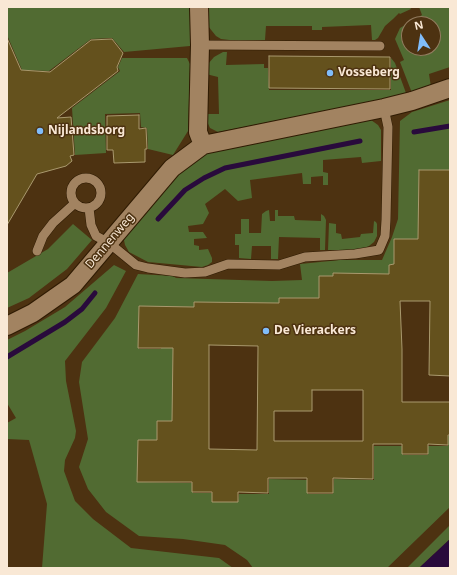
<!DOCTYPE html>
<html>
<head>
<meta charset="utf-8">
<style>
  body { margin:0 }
  #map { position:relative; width:457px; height:575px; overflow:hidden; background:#4d3211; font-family:"Noto Sans",sans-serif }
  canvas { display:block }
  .frame { position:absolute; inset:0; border:8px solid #f9e8d5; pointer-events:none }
  .north { position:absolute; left:401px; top:16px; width:40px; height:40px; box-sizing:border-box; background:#4d3211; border:1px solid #927b5f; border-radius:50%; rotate:348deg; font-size:11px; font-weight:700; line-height:16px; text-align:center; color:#f9e8d5 }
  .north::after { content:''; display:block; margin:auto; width:14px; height:18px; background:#80bdfa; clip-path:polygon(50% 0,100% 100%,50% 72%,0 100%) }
</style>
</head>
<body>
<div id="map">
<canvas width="457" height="575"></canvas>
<div class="frame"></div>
<div class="north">N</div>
</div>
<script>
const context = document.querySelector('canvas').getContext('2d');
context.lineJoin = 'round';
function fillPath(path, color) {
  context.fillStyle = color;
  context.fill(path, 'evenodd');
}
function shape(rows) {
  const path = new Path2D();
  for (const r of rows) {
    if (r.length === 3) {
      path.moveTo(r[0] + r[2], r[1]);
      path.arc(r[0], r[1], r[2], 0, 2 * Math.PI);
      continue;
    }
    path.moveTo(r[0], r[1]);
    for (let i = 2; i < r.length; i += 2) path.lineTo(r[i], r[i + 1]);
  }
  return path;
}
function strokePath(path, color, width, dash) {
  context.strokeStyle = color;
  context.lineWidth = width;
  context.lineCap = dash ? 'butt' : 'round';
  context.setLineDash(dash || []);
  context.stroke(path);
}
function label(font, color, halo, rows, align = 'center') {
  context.font = font + ' "Noto Sans",sans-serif';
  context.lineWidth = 3;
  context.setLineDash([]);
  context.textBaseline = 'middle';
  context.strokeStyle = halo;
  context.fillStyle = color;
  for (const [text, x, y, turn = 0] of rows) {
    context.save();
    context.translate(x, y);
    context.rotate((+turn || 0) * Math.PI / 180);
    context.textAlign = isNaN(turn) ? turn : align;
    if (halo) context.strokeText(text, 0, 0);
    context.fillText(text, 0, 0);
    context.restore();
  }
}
fillPath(shape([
  [7,7,190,7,190,46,124,52,112,38,91,39,49,71,22,70,7,35],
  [205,7,410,7,411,9,400,14,399,13,393,19,385,26,378,38,375,40,372,40,371,25,322,27,322,30,312,30,312,26,266,26,265,40,238,41,221,39,216,36,208,26],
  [419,7,450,7,450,67,429,74,431,87,412,93,400,62,404,60,395,39,400,28,422,15],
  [409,24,433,24,433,48,409,48],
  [223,52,227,52,226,65,264,64,264,68,268,68,269,90,391,90,391,58,395,63,406,93,405,95,218,132,210,128,205,117,206,114,219,114,218,77,206,74,208,64,214,57],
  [122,58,187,58,190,64,188,131,173,155,148,149,147,128,141,127,140,113,105,114,106,153,75,155,72,108,120,71,118,67],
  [450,100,450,172,440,218,394,280,320,299,279,303,195,308,140,308,139,349,161,349,161,344,174,344,173,422,158,441,138,441,138,482,193,483,193,493,213,493,213,502,238,502,239,494,269,494,269,479,308,480,308,494,333,494,334,479,374,480,374,446,402,446,403,455,428,455,428,446,448,446,448,436,450,436,450,507,387,568,253,568,247,560,225,545,183,539,139,536,106,512,88,489,79,467,88,439,79,382,82,362,115,318,138,274,173,276,176,278,272,281,302,280,300,264,340,260,382,260,392,237,398,219,400,121,412,112],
  [371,120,378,125,381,130,381,161,362,163,361,157,323,160,323,172,328,173,328,185,323,185,323,176,311,177,311,184,303,184,302,173,250,180,252,198,238,201,225,189,205,204,209,213,203,224,188,226,189,232,203,232,207,238,194,239,194,245,199,246,199,250,208,249,212,258,212,262,208,265,202,267,148,262,129,252,125,245,124,240,126,234,180,172,199,156,222,147],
  [269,210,270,221,275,221,275,210,278,210,278,216,294,216,295,220,321,221,321,214,324,216,326,220,325,250,320,250,320,238,279,237,278,259,271,259,271,246,252,246,251,259,239,258,239,245,235,245,235,234,241,234,241,219,249,219,249,233,261,233,262,214,266,211],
  [374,221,376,222,377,224,377,236,374,242,369,246,360,250,328,250,329,223,336,224,336,233,341,234,342,239,360,237,361,234,373,233],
  [73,224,92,240,67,269,29,298,7,308,7,273,48,249],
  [114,265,126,271,106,308,65,361,66,381,76,431,75,438,65,460,64,471,75,501,93,519,131,548,219,558,233,568,42,568,47,504,29,440,7,439,7,423,16,418,7,403,7,340,25,331,65,307],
  [450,525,450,539,419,568,407,568]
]), '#516b32');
fillPath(shape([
  [450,539,450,565,447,568,419,568]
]), '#290a3c');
strokePath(shape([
  [414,132,450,126],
  [158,219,185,190,204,178,225,168,360,141],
  [7,357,65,322,82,309,95,293]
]), '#290a3c', 5);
const building = shape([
  [7,38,21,70,50,72,91,40,112,39,123,53,117,67,118,71,57,118,71,117,74,155,70,156,72,161,66,166,37,174,7,225,7,38],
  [269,56,390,57,390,89,269,88,269,56],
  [139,115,139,129,146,128,147,149,145,149,145,162,114,163,113,150,107,150,107,116,139,115],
  [419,170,450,170,450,376,429,375,430,301,400,301,402,349,402,402,450,402,450,435,448,435,448,445,428,444,428,454,402,454,402,444,373,444,373,479,333,478,333,493,307,493,307,478,268,478,268,493,238,492,238,502,212,502,212,492,192,492,192,482,137,482,138,440,157,440,157,421,172,421,173,348,138,348,139,306,194,307,194,302,279,303,279,298,319,298,319,276,333,276,333,273,389,274,389,265,394,264,394,239,418,239,419,170],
  [209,345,258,346,257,450,209,449,209,345],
  [312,390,363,390,363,441,274,441,274,411,312,411,312,390]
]);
fillPath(building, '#64511d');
strokePath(building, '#a9996e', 1);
const lane = shape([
  [200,45,380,46],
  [86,193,15],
  [89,208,91,225,96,236,109,243,136,265,148,268,185,273,205,272,228,264,279,265,305,257,355,254,379,250,385,236,386,220,388,127,384,108],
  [37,251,43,236,53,223,75,203]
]);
const street = shape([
  [199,7,200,45,198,132,203,145],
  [7,326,33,313,73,285,172,168,203,145,384,108,412,101,450,88]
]);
strokePath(lane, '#2f1b03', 10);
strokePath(street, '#2f1b03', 20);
strokePath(lane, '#a28361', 9);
strokePath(street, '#a28361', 18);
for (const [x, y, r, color] of [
  [330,73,4,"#80bdfa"],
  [40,131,4,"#80bdfa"],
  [266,331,4,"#80bdfa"]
]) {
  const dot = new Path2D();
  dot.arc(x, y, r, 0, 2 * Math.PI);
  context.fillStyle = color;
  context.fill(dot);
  strokePath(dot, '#4d3211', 1.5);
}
label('bold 12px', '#f9e8d5', '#4d3211', [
  ["Vosseberg",338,73],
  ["Nijlandsborg",48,131],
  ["De Vierackers",274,331]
], 'left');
label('12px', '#f9e8d5', '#4d3211', [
  ["Dennenweg",110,241,-50]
]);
</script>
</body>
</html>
